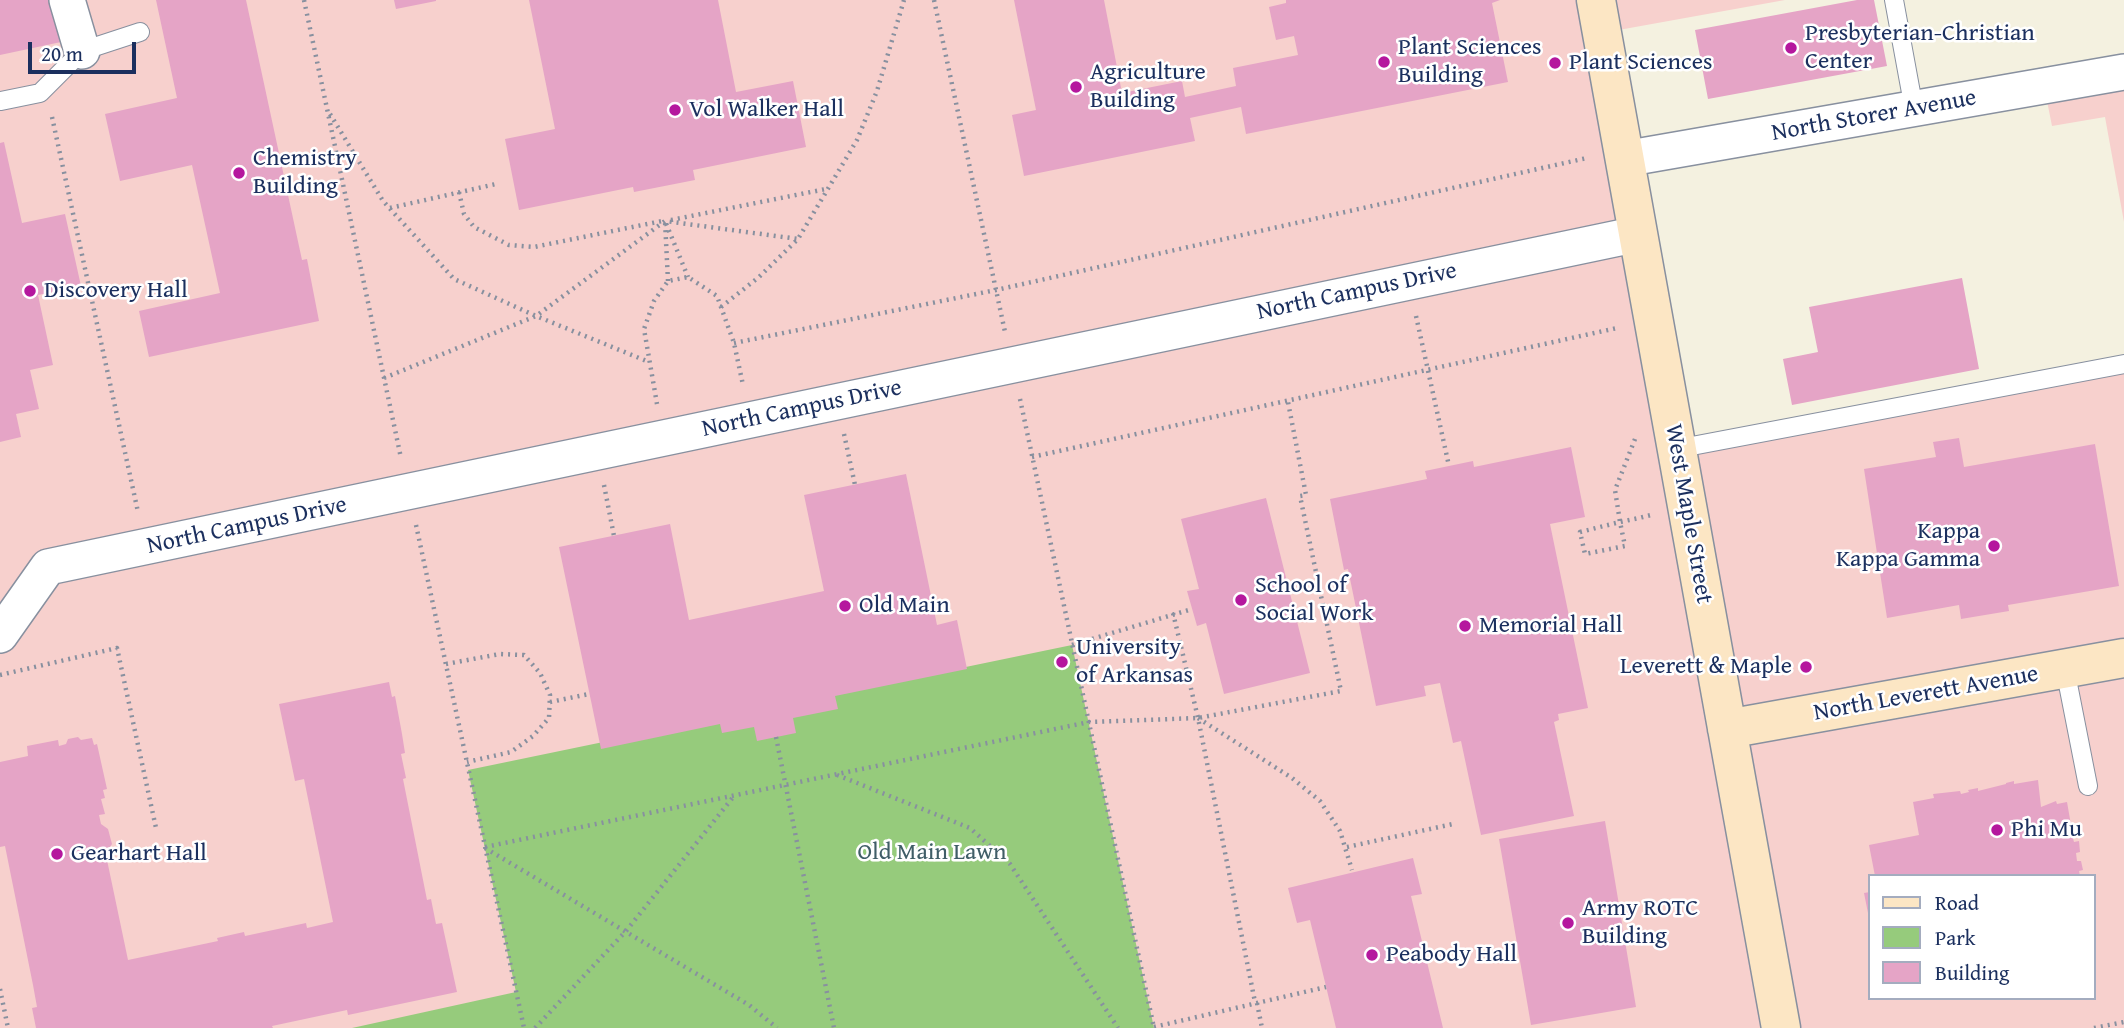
<!DOCTYPE html>
<html>
<head>
<meta charset="utf-8">
<style>
  body { margin:0 }
  #map { position:relative; width:2124px; height:1028px; overflow:hidden; background:#f4f1e0; font-family:"Gentium Book Plus",serif }
  canvas { display:block }
  .legend { position:absolute; left:1868px; top:874px; width:228px; height:126px; box-sizing:border-box; background:#fff; border:2px solid #a4acbf; margin:0; padding:9px 12px; list-style:none; font-size:21px; color:#1b2f5e }
  .legend li { display:flex; align-items:center; gap:14px; height:35px }
  .legend b { width:35px; border:2px solid #a4acbf }
  .scale { position:absolute; left:28px; top:42px; width:108px; height:32px; box-sizing:border-box; border:4px solid #1b2f5e; border-top:0; padding-left:9px; font-size:21px; line-height:24px; white-space:nowrap; color:#1b2f5e; -webkit-text-stroke:5px #fff; paint-order:stroke }
</style>
</head>
<body>
<div id="map">
<canvas width="2124" height="1028"></canvas>
<ul class="legend">
<li><b style="height:9px;background:#fce6c4"></b>Road</li>
<li><b style="height:19px;background:#96cb7c"></b>Park</li>
<li><b style="height:19px;background:#e5a4c6"></b>Building</li>
</ul>
<div class="scale">20 m</div>
</div>
<script>
const context = document.querySelector('canvas').getContext('2d');
context.lineJoin = 'round';
function fillPath(path, color) {
  context.fillStyle = color;
  context.fill(path, 'evenodd');
}
function shape(rows) {
  const path = new Path2D();
  for (const r of rows) {
    path.moveTo(r[0], r[1]);
    for (let i = 2; i < r.length; i += 2) path.lineTo(r[i], r[i + 1]);
  }
  return path;
}
function strokePath(path, color, width, dash) {
  context.strokeStyle = color;
  context.lineWidth = width;
  context.lineCap = dash ? 'butt' : 'round';
  context.setLineDash(dash || []);
  context.stroke(path);
}
function label(font, color, halo, rows, align = 'center') {
  context.font = font + ' "Gentium Book Plus",serif';
  context.lineWidth = 5;
  context.setLineDash([]);
  context.textBaseline = 'middle';
  context.strokeStyle = halo;
  context.fillStyle = color;
  for (const [text, x, y, turn = 0] of rows) {
    context.save();
    context.translate(x, y);
    context.rotate((+turn || 0) * Math.PI / 180);
    context.textAlign = isNaN(turn) ? turn : align;
    if (halo) context.strokeText(text, 0, 0);
    context.fillText(text, 0, 0);
    context.restore();
  }
}
fillPath(shape([
  [0,0,1785,0,1602,33,1677,449,2124,364,2124,1028,0,1028],
  [1870,876,2094,876,2094,998,1870,998],
  [2124,72,2124,222,2105,117,2052,126,2044,86]
]), '#f7d0cd');
fillPath(shape([
  [1072,645,1154,1028,352,1028,516,992,468,770]
]), '#96cb7c');
fillPath(shape([
  [0,0,52,0,61,42,0,55],
  [156,0,246,0,302,260,307,259,319,321,149,357,139,311,220,293,192,165,120,181,105,114,177,98],
  [394,0,436,0,436,1,396,9],
  [529,0,718,0,736,92,793,81,806,147,693,170,695,180,634,192,633,187,519,210,505,139,555,129],
  [1014,0,1104,0,1122,93,1182,81,1185,97,1236,86,1233,68,1298,55,1294,36,1276,40,1269,7,1286,3,1286,0,1500,0,1492,3,1508,82,1246,134,1241,107,1190,118,1195,141,1024,176,1012,115,1036,110],
  [1857,0,1874,0,1887,66,1708,99,1695,30],
  [4,142,22,223,65,214,81,286,38,295,53,365,30,370,39,409,16,414,21,437,0,442,0,143],
  [1962,278,1979,369,1792,405,1783,359,1818,352,1809,307],
  [1959,438,1964,467,2095,444,2119,586,2008,605,2009,611,1961,619,1959,605,1887,618,1864,469,1936,457,1933,442],
  [1571,447,1585,517,1550,524,1588,708,1558,714,1559,720,1554,722,1574,816,1481,835,1461,741,1453,743,1440,683,1424,686,1426,696,1376,706,1348,569,1344,570,1330,499,1427,479,1425,471,1473,461,1474,467],
  [906,474,937,625,957,620,967,669,835,696,838,709,793,718,796,733,757,741,754,727,722,733,720,724,601,749,559,547,670,524,689,620,824,591,804,495],
  [1266,498,1310,673,1224,694,1206,623,1197,626,1187,591,1199,589,1181,519],
  [389,682,392,697,395,696,402,734,405,753,401,754,406,778,403,779,427,900,431,899,436,924,442,923,457,992,348,1015,347,1010,272,1026,273,1028,36,1028,32,1008,37,1007,33,985,5,846,0,847,0,762,28,756,27,746,58,740,59,746,66,744,68,739,78,737,81,740,92,738,94,745,97,744,107,789,103,790,105,798,101,799,105,814,99,815,101,824,108,829,112,844,108,850,109,859,107,860,128,960,218,941,217,938,244,932,245,936,306,923,307,928,333,922,304,779,295,781,279,704],
  [2038,780,2041,807,2056,801,2057,804,2067,802,2071,825,2075,824,2077,834,2072,835,2074,842,2079,841,2080,852,2076,853,2077,861,2081,861,2083,870,2079,871,2080,876,1875,876,1869,845,1919,835,1913,802,1934,798,1933,794,1960,791,1961,794,1969,792,1968,790,1978,788,1978,791,2006,784,2006,783,2014,781,2014,784],
  [1605,821,1636,1007,1531,1025,1499,839],
  [1413,858,1422,894,1411,896,1443,1028,1336,1028,1310,920,1297,923,1288,888],
  [1870,892,1870,918,1869,918,1864,893]
]), '#e5a4c6');
const lane = shape([
  [1894,0,1914,109],
  [1,101,40,93,82,51,140,32],
  [1676,449,2124,364],
  [2065,669,2088,786]
]);
const street = shape([
  [67,0,82,51],
  [1624,159,2124,72],
  [0,635,48,567,1638,234]
]);
const secondary = shape([
  [1596,0,1781,1028],
  [1727,729,2124,658]
]);
strokePath(lane, '#88909f', 20);
strokePath(street, '#88909f', 38);
strokePath(secondary, '#88909f', 41);
strokePath(shape([
  [304,0,401,458],
  [934,0,1005,332],
  [330,114,383,201,454,279,536,316,649,362],
  [52,117,138,512],
  [459,192,464,214,474,227,509,245,534,247,662,221],
  [390,208,496,184],
  [671,220,826,189],
  [668,281,665,221,688,277],
  [721,307,759,277,798,239,857,140,877,91,904,0],
  [1416,316,1449,466],
  [734,343,996,290,1587,158],
  [384,378,536,316,665,221,798,239],
  [1020,399,1154,1028],
  [657,404,644,329,654,301,668,281,688,277,717,296,734,343,743,385],
  [844,434,855,485],
  [1635,439,1615,490,1620,522,1625,546,1585,554,1580,532,1620,522,1639,518,1651,515],
  [1032,457,1617,328],
  [604,485,614,536],
  [416,525,524,1028],
  [1173,613,1198,718,1255,1002],
  [1072,645,1192,609],
  [446,664,500,654,524,655,540,673,550,695,549,718,533,736,511,752,467,762],
  [0,675,117,648,156,828],
  [550,702,589,694],
  [1198,718,1292,778,1320,801,1340,831,1352,870],
  [776,737,834,1028],
  [837,775,970,828,1010,864,1118,1028],
  [485,847,1089,722,1198,718,1341,691,1300,496,1306,495,1288,402],
  [1347,847,1453,824],
  [485,848,749,1005,777,1028],
  [0,989,8,1028],
  [1257,1003,1262,1028],
  [1154,1027,1326,987],
  [535,1028,626,931,734,796],
  [2094,1028,2124,1022]
]), '#88909f', 4.5, [2, 5]);
strokePath(lane, '#fff', 18);
strokePath(street, '#fff', 35);
strokePath(secondary, '#fce6c4', 38);
for (const [x, y, r, color] of [
  [1791,48,7,"#b5179e"],
  [1384,62,7,"#b5179e"],
  [1555,63,7,"#b5179e"],
  [1076,87,7,"#b5179e"],
  [675,110,7,"#b5179e"],
  [239,173,7,"#b5179e"],
  [30,291,7,"#b5179e"],
  [1994,546,7,"#b5179e"],
  [1241,600,7,"#b5179e"],
  [845,606,7,"#b5179e"],
  [1465,626,7,"#b5179e"],
  [1062,662,7,"#b5179e"],
  [1806,667,7,"#b5179e"],
  [1997,830,7,"#b5179e"],
  [57,854,7,"#b5179e"],
  [1568,923,7,"#b5179e"],
  [1372,955,7,"#b5179e"]
]) {
  const dot = new Path2D();
  dot.arc(x, y, r, 0, 2 * Math.PI);
  context.fillStyle = color;
  context.fill(dot);
  strokePath(dot, '#fff', 2.5);
}
label('24px', '#1b2f5e', '#fff', [
  ["Presbyterian-Christian",1805,34],
  ["Center",1805,62],
  ["Plant Sciences",1398,48],
  ["Building",1398,76],
  ["Plant Sciences",1569,63],
  ["Agriculture",1090,73],
  ["Building",1090,101],
  ["Vol Walker Hall",689,110],
  ["Chemistry",253,159],
  ["Building",253,187],
  ["Discovery Hall",44,291],
  ["Kappa",1980,532,"right"],
  ["Kappa Gamma",1980,560,"right"],
  ["School of",1255,586],
  ["Social Work",1255,614],
  ["Old Main",859,606],
  ["Memorial Hall",1479,626],
  ["University",1076,648],
  ["of Arkansas",1076,676],
  ["Leverett & Maple",1792,667,"right"],
  ["Phi Mu",2011,830],
  ["Gearhart Hall",71,854],
  ["Army ROTC",1582,909],
  ["Building",1582,937],
  ["Peabody Hall",1386,955]
], 'left');
label('24px', '#1b2f5e', '#fff', [
  ["North Storer Avenue",1874,116,-10],
  ["North Campus Drive",1357,292,-12],
  ["North Campus Drive",802,409,-12],
  ["West Maple Street",1688,514,80],
  ["North Campus Drive",247,526,-12],
  ["North Leverett Avenue",1926,694,-10]
]);
label('24px', '#405e67', '#fff', [
  ["Old Main Lawn",932,853]
]);
</script>
</body>
</html>
